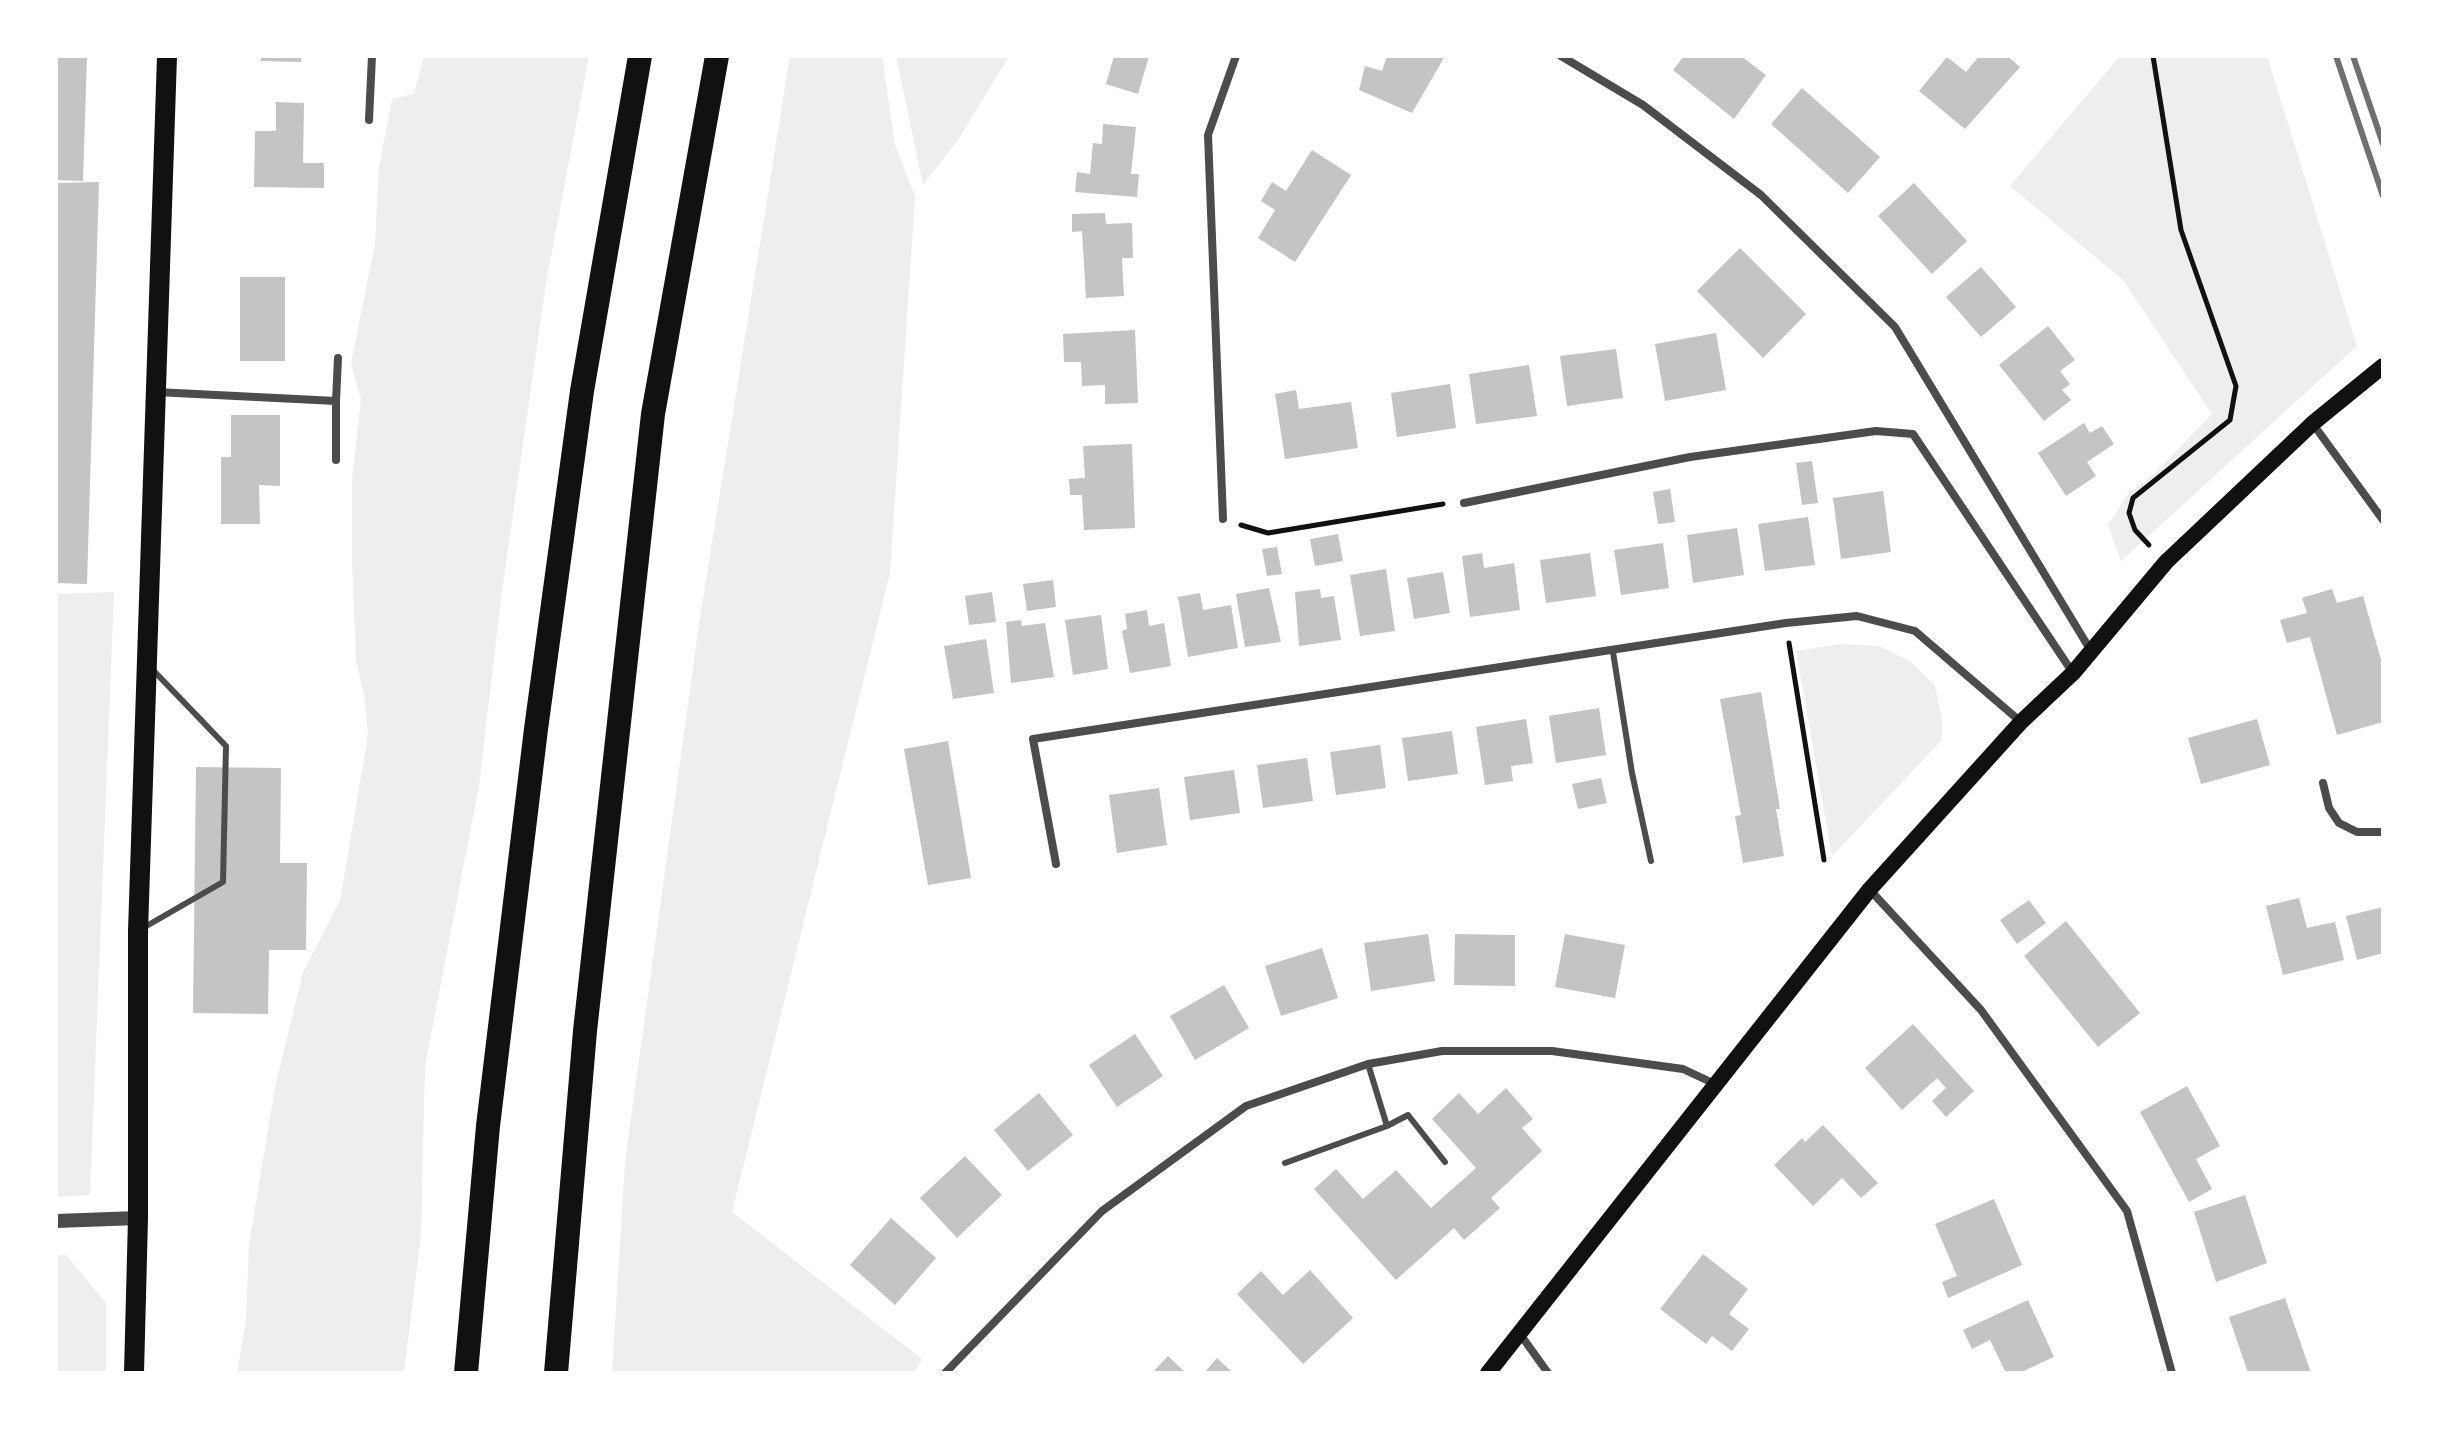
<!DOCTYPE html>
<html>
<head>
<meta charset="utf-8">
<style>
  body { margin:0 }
  #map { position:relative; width:2439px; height:1429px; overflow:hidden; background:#fff; font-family:Poppins,sans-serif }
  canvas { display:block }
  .frame { position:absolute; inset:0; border:58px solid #fff; pointer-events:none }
</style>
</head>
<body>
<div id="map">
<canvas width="2439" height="1429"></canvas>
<div class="frame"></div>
</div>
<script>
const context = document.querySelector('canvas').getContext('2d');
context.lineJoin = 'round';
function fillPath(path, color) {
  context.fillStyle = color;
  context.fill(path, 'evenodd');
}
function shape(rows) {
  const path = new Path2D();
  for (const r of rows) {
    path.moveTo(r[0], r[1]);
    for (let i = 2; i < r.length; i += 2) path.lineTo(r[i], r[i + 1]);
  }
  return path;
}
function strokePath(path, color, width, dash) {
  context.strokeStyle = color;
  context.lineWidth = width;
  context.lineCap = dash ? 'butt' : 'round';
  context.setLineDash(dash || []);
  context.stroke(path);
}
fillPath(shape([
  [424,56,589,56,546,283,501,598,479,786,425,1066,421,1234,404,1373,237,1373,246,1321,249,1244,275,1087,303,972,340,901,368,735,365,700,356,660,352,558,352,479,361,399,351,364,375,244,379,167,392,99,414,94],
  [790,56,882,56,895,145,915,196,890,573,732,1212,922,1359,914,1373,612,1373,625,1162,699,624],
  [896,56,1009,56,958,140,923,185],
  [2120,56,2267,56,2357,346,2121,561,2108,525,2128,494,2156,472,2212,414,2123,280,2010,186],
  [114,592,90,1195,56,1197,56,594],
  [1840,644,1879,646,1910,661,1935,686,1942,719,1942,740,1832,856,1796,651],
  [56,1255,66,1255,106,1303,106,1373,56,1373]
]), '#eee');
fillPath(shape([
  [56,56,87,56,83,181,56,180],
  [261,56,301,56,301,62,261,61],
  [1114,56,1149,56,1138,94,1106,84],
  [1387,56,1445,56,1412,113,1359,90,1365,66,1382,71],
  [1684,56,1741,56,1766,75,1734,119,1673,70],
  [1979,56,2007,56,2020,67,1965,129,1919,91,1947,57,1966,72],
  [1802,88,1880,157,1848,193,1771,124],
  [276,102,304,103,303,163,324,163,324,188,254,187,255,131,276,131],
  [1103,124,1136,127,1131,174,1139,174,1137,197,1075,192,1077,172,1090,174,1093,143,1102,144],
  [1312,150,1351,175,1295,262,1258,238,1275,210,1261,201,1272,182,1286,191],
  [99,182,87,584,56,583,56,183],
  [1914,183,1967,241,1932,274,1878,216],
  [1105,213,1106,224,1132,223,1133,258,1122,258,1124,296,1086,298,1082,231,1072,232,1072,214],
  [1740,248,1806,314,1763,358,1697,291],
  [1981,267,2016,307,1981,337,1946,297],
  [240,277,285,277,285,361,240,361],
  [2048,326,2075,360,2060,371,2070,384,2062,390,2071,400,2044,421,1999,365],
  [1135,330,1138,403,1105,404,1105,385,1082,386,1081,362,1064,362,1063,334],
  [1716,333,1726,390,1665,401,1655,344],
  [1616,349,1623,398,1567,406,1560,356],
  [1529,365,1537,416,1476,424,1469,374],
  [1450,384,1456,428,1397,437,1391,393],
  [1296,390,1299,409,1351,402,1358,448,1285,459,1275,394],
  [231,415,280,415,280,486,259,485,260,524,221,524,221,457,231,457],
  [2084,423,2090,433,2102,426,2114,444,2087,462,2096,476,2066,496,2038,453],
  [1132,444,1135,528,1084,530,1082,495,1070,495,1069,479,1085,478,1083,446],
  [1812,461,1818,503,1802,505,1796,463],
  [1670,489,1675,522,1658,524,1653,492],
  [1883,491,1891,552,1841,559,1833,498],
  [1808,517,1815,565,1765,571,1758,524],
  [1737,528,1744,575,1693,583,1687,535],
  [1338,534,1343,561,1315,566,1310,539],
  [1663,543,1669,588,1621,595,1614,550],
  [1277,547,1282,574,1267,576,1262,549],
  [1482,553,1484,568,1514,563,1520,610,1470,617,1462,556],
  [1590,553,1596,596,1546,603,1540,560],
  [1386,569,1395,631,1360,636,1350,575],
  [1443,572,1450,613,1414,619,1407,578],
  [1053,580,1056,607,1027,611,1023,584],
  [1269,588,1281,642,1245,647,1236,594],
  [1320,589,1321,598,1334,596,1341,640,1299,646,1295,592],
  [2332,589,2337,603,2363,596,2383,667,2383,722,2337,735,2310,637,2287,643,2280,620,2307,613,2302,598],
  [992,592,996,622,969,625,965,596],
  [1200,593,1203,610,1231,605,1238,648,1188,657,1178,597],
  [1147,610,1149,626,1164,623,1171,666,1130,673,1122,631,1127,629,1125,614],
  [1101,615,1108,669,1073,675,1065,620],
  [1021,620,1022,626,1045,623,1054,677,1011,683,1006,622],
  [986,639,994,693,953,699,944,646],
  [1761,692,1780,809,1776,809,1784,856,1743,863,1735,816,1741,815,1720,699],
  [1599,708,1606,755,1556,763,1549,716],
  [1526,719,1533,763,1511,766,1513,781,1485,785,1476,727],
  [2257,719,2270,765,2201,784,2188,738],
  [1452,731,1458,774,1408,781,1402,738],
  [948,741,971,878,928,885,904,749],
  [1380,745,1386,788,1336,795,1330,752],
  [1307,758,1313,801,1263,808,1257,765],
  [196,767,281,768,280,863,307,863,306,950,269,950,268,1014,193,1013],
  [1234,770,1240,813,1190,820,1184,777],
  [1601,778,1607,803,1578,809,1572,784],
  [1159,788,1167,845,1117,853,1109,795],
  [2299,898,2307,928,2335,922,2344,960,2283,975,2266,906],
  [2029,900,2046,923,2017,944,2000,920],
  [2383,907,2383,953,2357,960,2346,916],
  [2066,921,2140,1013,2098,1047,2024,956],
  [1428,934,1435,981,1371,991,1364,943],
  [1455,934,1515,935,1515,986,1454,985],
  [1565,934,1625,945,1615,998,1555,987],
  [1322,948,1338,998,1281,1016,1265,966],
  [1224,985,1249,1028,1195,1060,1170,1016],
  [1913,1024,1974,1091,1946,1117,1932,1101,1946,1088,1937,1078,1902,1110,1865,1068],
  [1135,1034,1163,1076,1117,1107,1089,1065],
  [2187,1086,2220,1146,2196,1159,2212,1189,2189,1202,2140,1112],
  [1506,1088,1533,1119,1522,1128,1542,1151,1491,1198,1500,1208,1464,1240,1454,1228,1396,1280,1314,1189,1336,1169,1363,1199,1396,1170,1431,1208,1476,1168,1432,1119,1459,1093,1478,1114],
  [1039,1093,1073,1135,1028,1171,994,1130],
  [1823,1125,1878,1183,1861,1198,1842,1178,1813,1206,1774,1165,1802,1138,1805,1142],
  [965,1156,1002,1195,957,1238,920,1198],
  [2245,1195,2267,1263,2216,1282,2194,1212],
  [1994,1199,2022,1265,1948,1298,1942,1282,1957,1276,1935,1224],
  [891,1218,936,1258,895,1305,850,1265],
  [1703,1254,1748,1289,1729,1314,1749,1329,1732,1351,1712,1336,1706,1344,1660,1309],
  [1310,1270,1353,1318,1303,1364,1237,1294,1261,1271,1283,1295],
  [2285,1298,2311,1373,2248,1373,2229,1317],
  [2028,1300,2054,1357,2019,1373,2006,1373,1990,1340,1972,1349,1963,1330],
  [1168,1356,1186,1373,1152,1373],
  [1217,1358,1233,1373,1204,1373]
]), '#c4c4c4');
strokePath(shape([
  [1241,525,1268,533,1443,504],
  [2149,545,2135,530,2129,513,2133,498,2230,420,2236,386,2181,230,2153,56],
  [1789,643,1824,860]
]), '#111', 5);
strokePath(shape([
  [1613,652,1632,773,1651,861],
  [143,928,223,882,226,746,151,668],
  [1387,1126,1408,1115,1445,1162],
  [1285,1163,1387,1126,1368,1064]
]), '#4c4c4c', 6);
strokePath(shape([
  [1561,56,1643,105,1761,195,1895,327,2091,651],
  [369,120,372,56],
  [156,392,336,401,338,358],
  [2313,424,2383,520],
  [336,460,336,401],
  [1464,503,1690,457,1876,431,1913,434,2073,673],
  [1223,519,1208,135,1236,56],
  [2323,783,2329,808,2339,823,2357,832,2383,832],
  [1056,864,1033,739,1786,623,1857,616,1915,631,2021,722],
  [1870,890,1981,1010,2127,1211,2172,1373],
  [1520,1334,1548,1373],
  [945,1373,1102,1211,1246,1106,1368,1064,1442,1051,1552,1051,1683,1069,1715,1084]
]), '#4c4c4c', 8);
strokePath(shape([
  [56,1221,138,1218]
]), '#4c4c4c', 14);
strokePath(shape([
  [1488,1373,1870,889,2021,722,2073,673,2166,562,2313,423,2383,366]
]), '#111', 16);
strokePath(shape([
  [134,1373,138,1218,138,931,167,56]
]), '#111', 20);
strokePath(shape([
  [466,1373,488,1126,536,729,582,391,640,56],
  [556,1373,585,1031,653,414,717,56]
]), '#111', 24);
strokePath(shape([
  [2336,56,2383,196],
  [2353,56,2383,144]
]), '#707070', 6);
</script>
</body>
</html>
